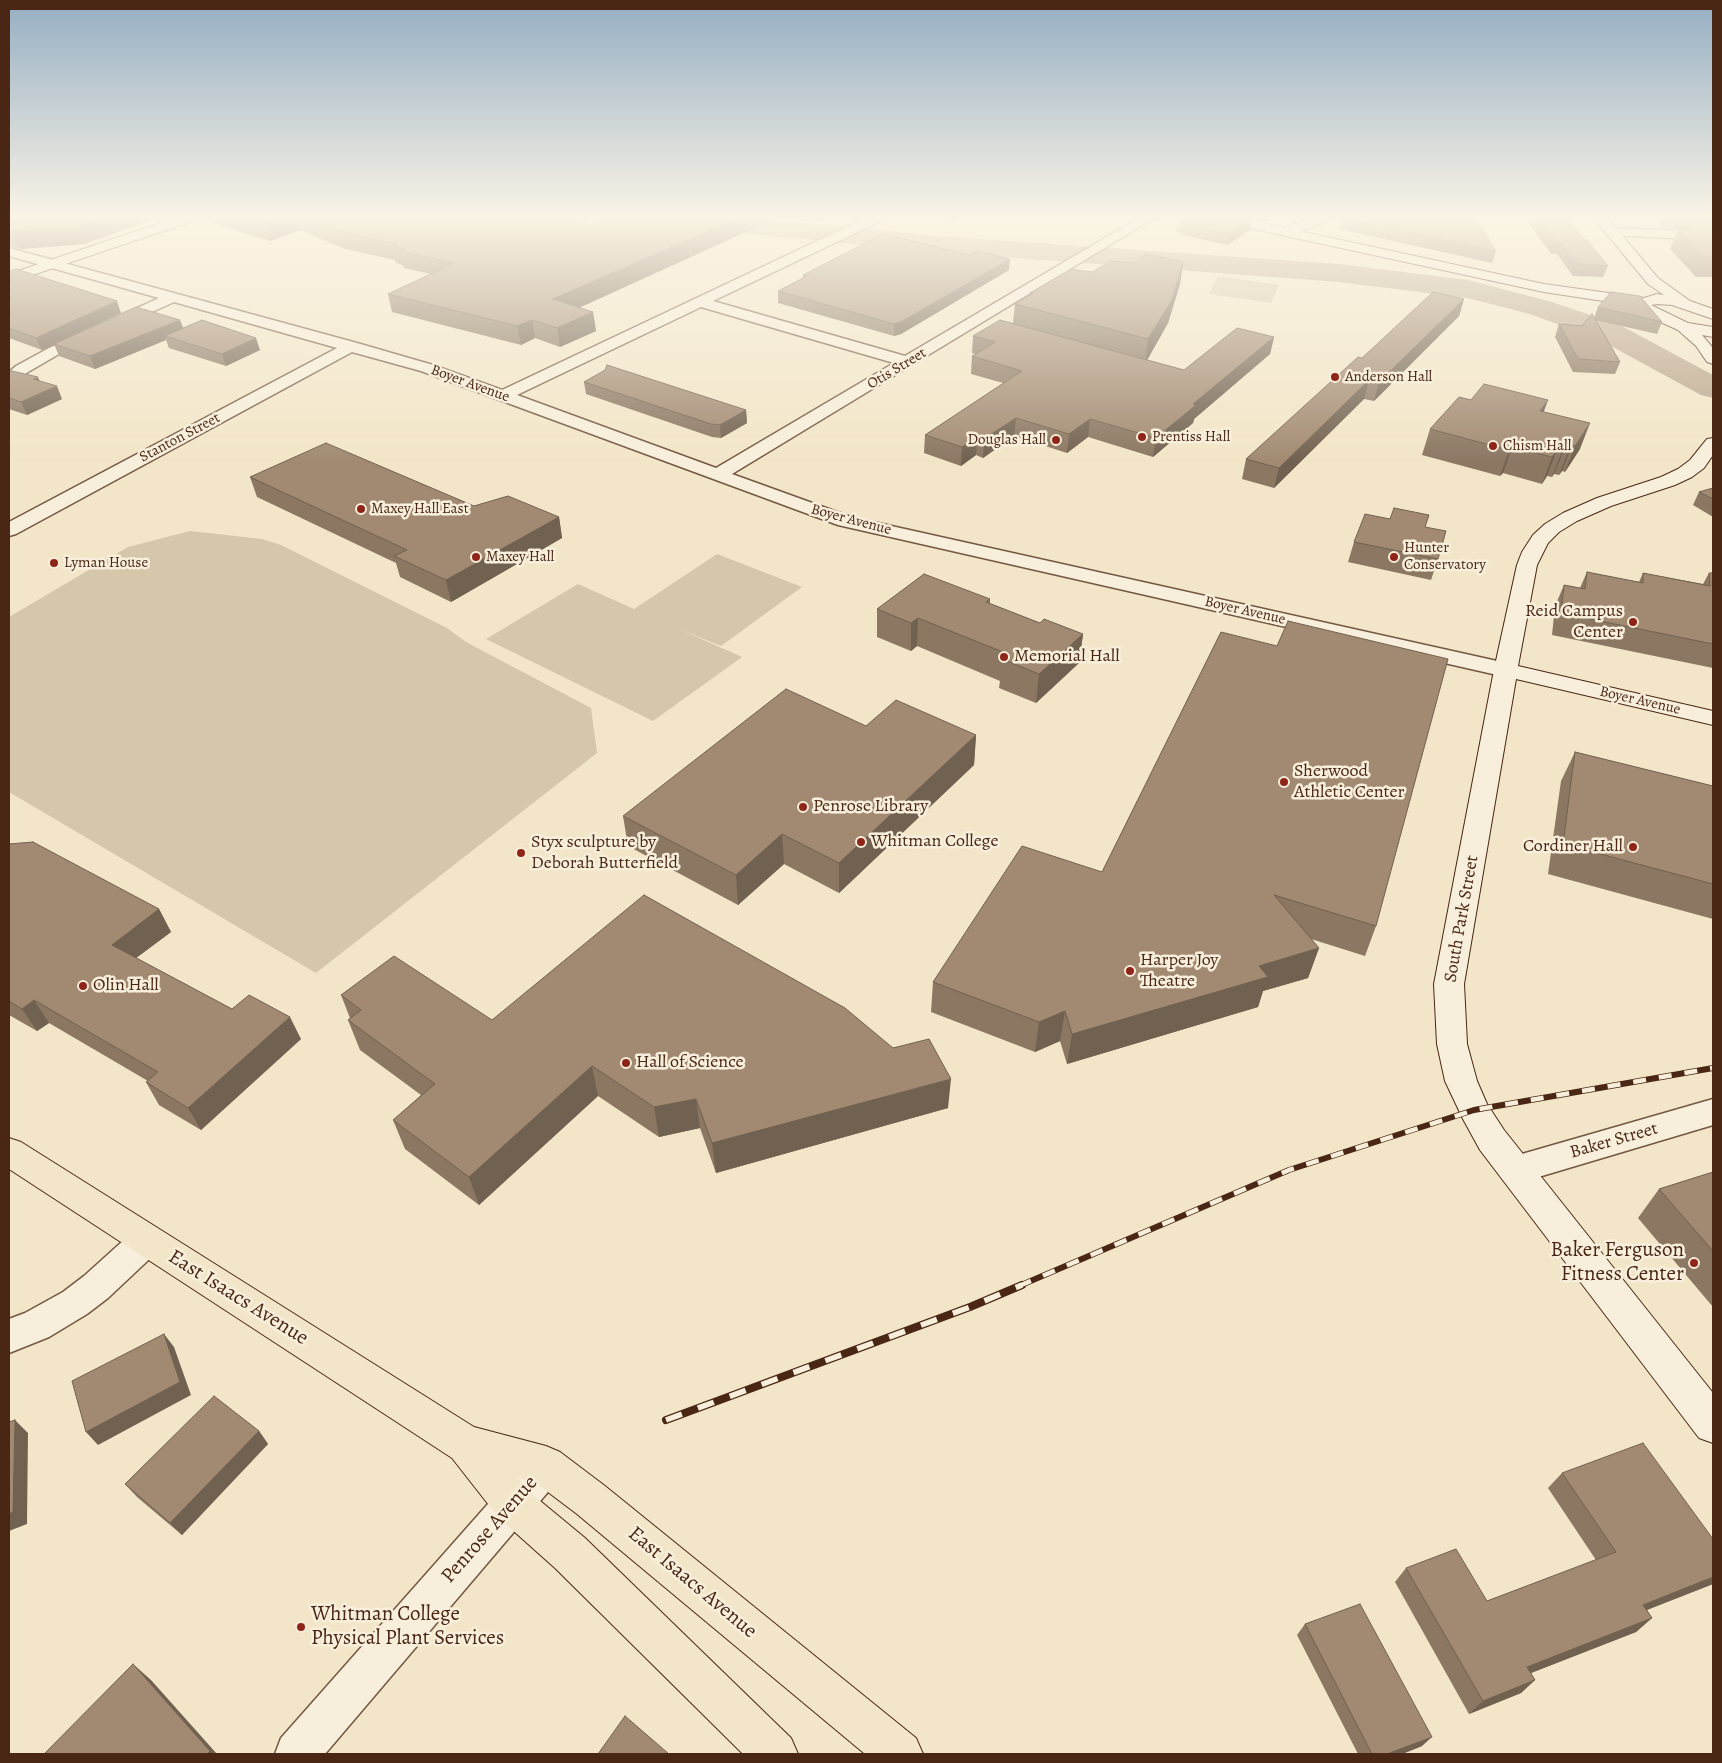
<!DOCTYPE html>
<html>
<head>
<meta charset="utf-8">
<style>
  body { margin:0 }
  #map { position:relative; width:1722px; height:1763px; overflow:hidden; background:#f3e6c8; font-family:Alegreya,serif }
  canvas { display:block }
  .frame { position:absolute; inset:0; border:10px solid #4a2715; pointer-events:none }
</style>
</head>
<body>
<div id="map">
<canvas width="1722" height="1763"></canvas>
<div class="frame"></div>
</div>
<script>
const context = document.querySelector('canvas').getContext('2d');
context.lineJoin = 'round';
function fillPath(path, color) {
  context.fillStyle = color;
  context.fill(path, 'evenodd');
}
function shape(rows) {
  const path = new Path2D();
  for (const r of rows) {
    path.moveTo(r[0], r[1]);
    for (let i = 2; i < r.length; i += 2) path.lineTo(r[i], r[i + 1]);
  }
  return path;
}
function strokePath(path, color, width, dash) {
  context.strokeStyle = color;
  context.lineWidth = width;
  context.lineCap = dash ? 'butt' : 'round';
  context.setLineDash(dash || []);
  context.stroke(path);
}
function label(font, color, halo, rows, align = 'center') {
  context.font = font + ' Alegreya,serif';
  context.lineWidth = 5;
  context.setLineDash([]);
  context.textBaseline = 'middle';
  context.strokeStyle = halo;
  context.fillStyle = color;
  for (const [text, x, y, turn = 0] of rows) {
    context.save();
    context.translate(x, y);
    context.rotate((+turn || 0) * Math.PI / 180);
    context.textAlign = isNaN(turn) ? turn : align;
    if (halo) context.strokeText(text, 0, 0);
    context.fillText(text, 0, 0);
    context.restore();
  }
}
fillPath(shape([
  [1218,276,1279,285,1271,303,1209,294],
  [190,531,262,539,281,545,447,628,466,642,591,708,597,753,316,973,9,792,9,617,128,547],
  [717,554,802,587,721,646,677,628,742,657,653,721,486,639,578,584,634,609]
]), '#d6c6aa');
fillPath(shape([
  [660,215,722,215,936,236,1339,264,1468,280,1552,302,1620,325,1713,375,1713,398,1701,395,1598,339,1530,314,1467,298,1339,282,936,252,721,231,664,221,660,215]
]), '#baa58b');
const street = shape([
  [872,215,888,215,887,218,713,301,905,356,1144,215,1159,215,732,474,851,517,1506,663,1514,665,1517,670,1514,675,1506,677,838,525,421,371,352,352,16,534,9,536,9,522,337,348,174,302,59,354,28,372,15,383,9,385,9,372,16,366,49,348,159,298,9,256,9,248,357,343,433,365,502,390,872,215],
  [701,307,894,363,716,468,517,395,701,307],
  [1318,215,1336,215,1335,218,1291,235,1281,235,1279,232,1281,229,1318,215],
  [1612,228,1713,232,1713,240,1607,235,1605,232,1607,229,1612,228],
  [1713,1099,1713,1125,1515,1184,1504,1180,1499,1170,1504,1160,1515,1156,1713,1099],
  [147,1225,159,1230,164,1240,159,1250,108,1298,87,1314,49,1337,9,1353,9,1319,25,1313,63,1292,84,1276,135,1230,147,1225],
  [546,1447,559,1453,565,1466,559,1479,325,1754,275,1754,281,1738,533,1453,546,1447]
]);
const secondary = shape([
  [184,215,204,215,202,218,9,283,9,274,184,215],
  [1200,215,1226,215,1544,284,1644,298,1657,294,1664,295,1648,284,1591,215,1605,215,1658,278,1690,301,1713,309,1713,319,1672,305,1657,304,1651,305,1688,323,1713,327,1713,337,1702,335,1713,348,1713,364,1707,362,1696,346,1678,330,1643,314,1636,306,1544,292,1207,219,1200,215],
  [1713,438,1713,455,1704,468,1692,477,1675,485,1611,506,1577,521,1559,532,1548,543,1537,565,1518,666,1713,711,1713,725,1516,679,1464,984,1467,1044,1477,1081,1487,1104,1504,1130,1713,1393,1713,1443,1699,1438,1480,1150,1463,1119,1445,1081,1437,1044,1434,984,1494,670,1517,565,1522,552,1533,535,1545,524,1563,513,1597,498,1661,477,1678,469,1690,460,1707,439,1713,438]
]);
const primary = shape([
  [9,1138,21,1142,474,1427,546,1446,560,1452,605,1486,916,1738,923,1754,865,1754,577,1514,536,1483,518,1478,527,1490,585,1538,791,1738,798,1754,743,1754,555,1568,499,1518,452,1458,9,1169,9,1138]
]);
strokePath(street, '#745742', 3);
strokePath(secondary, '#4a2715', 2);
strokePath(primary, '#4a2715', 2);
fillPath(street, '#f7efdb');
fillPath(secondary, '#f7efdb');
fillPath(primary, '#f3e6c8');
const railFar1 = shape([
  [1019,1286,1289,1170,1474,1110,1713,1068]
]);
const rail = shape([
  [666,1420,970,1307,1022,1285]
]);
strokePath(railFar1, '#4a2715', 6);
strokePath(rail, '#4a2715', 8);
strokePath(railFar1, '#f7efdb', 4.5, [13]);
strokePath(rail, '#f7efdb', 5.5, [17]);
fillPath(shape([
  [9,215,165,215,84,244,20,249,10,246,9,247],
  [199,215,561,215,590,225,605,215,783,215,579,308,593,312,596,331,560,347,535,338,521,345,392,312,388,294,430,274,404,268,403,265,396,263,395,260,345,249,300,230,270,241,201,220],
  [793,215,830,215,816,221],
  [923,215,967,215,953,222],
  [1092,215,1112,215,1104,218],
  [1235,215,1273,215,1263,221],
  [1528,215,1565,215,1584,240,1608,266,1603,277,1573,276,1557,254,1551,254,1526,219],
  [1652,215,1713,215,1713,277,1696,277,1670,249,1679,229,1664,228],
  [1341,218,1496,251,1492,263,1339,229],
  [1252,219,1250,230,1227,245,1179,234,1179,232,1176,232,1178,221],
  [969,255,1009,270,901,334,894,336,778,303,778,291,803,278,803,275],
  [1183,262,1180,284,1168,323,1147,360,1184,370,1274,337,1270,354,1194,419,1193,423,1153,457,1088,437,1067,453,1014,436,983,458,976,455,961,466,924,453,925,435,1003,383,971,374,972,356,976,354,972,353,973,336,1013,323,1015,304,1029,295,1030,293,1092,272,1134,263],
  [9,271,121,313,83,331,183,328,260,350,226,366,169,348,166,340,95,369,59,356,54,344,42,350,9,338],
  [1464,299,1459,316,1374,401,1364,399,1274,488,1242,479,1246,459,1362,358],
  [1598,307,1662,322,1657,334,1595,320,1620,362,1615,374,1573,372,1555,337,1559,324,1582,326,1594,318],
  [9,372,40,381,62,399,27,415,9,409],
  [584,382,746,410,747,423,721,438,712,437,586,394],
  [1471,400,1544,412,1580,449,1565,472,1562,471,1559,475,1554,474,1552,477,1547,476,1542,484,1503,473,1500,476,1422,455,1430,429],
  [250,477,559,517,562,538,451,602,400,577,396,563,257,497],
  [1713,488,1713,517,1693,505,1699,492],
  [1425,527,1438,559,1431,580,1348,562,1354,542],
  [1587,572,1639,582,1643,573,1703,584,1709,573,1713,573,1713,668,1552,635,1555,606,1564,585,1580,588],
  [990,599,990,604,1040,623,1083,634,1079,663,1036,703,999,688,1000,681,917,646,911,651,877,637,877,609],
  [1221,632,1376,926,1365,956,1311,939,1319,948,1308,978,1263,991,1258,1007,1067,1064,1060,1041,1035,1052,931,1012,933,982,1102,872],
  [866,726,976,735,974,765,839,893,784,864,738,905,628,846,623,816],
  [1575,752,1713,786,1713,919,1548,874,1561,781],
  [9,844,159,909,171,932,136,958,232,1009,301,1039,201,1130,159,1105,146,1082,148,1081,49,1023,37,1031,9,1015],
  [341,995,492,1020,948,1108,716,1173,700,1128,659,1137,598,1096,479,1205,405,1149,393,1120,421,1095,360,1050,348,1020,350,1018],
  [1713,1172,1713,1307,1638,1218,1659,1189],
  [259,1431,268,1444,182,1535,137,1497,125,1484],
  [1562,1473,1713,1584,1647,1610,1652,1618,1636,1632,1531,1673,1535,1680,1521,1693,1469,1714,1395,1582,1406,1568,1487,1601,1596,1560,1548,1488],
  [1305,1624,1422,1746,1402,1754,1358,1754,1297,1635]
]), '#8b7762');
fillPath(shape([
  [111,215,165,215,84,244,20,249,13,232],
  [289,215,296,215,300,230,270,241,265,223],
  [745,215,783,215,556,318,553,299],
  [816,215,830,215,816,221],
  [953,215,967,215,953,222],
  [1104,215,1112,215,1104,218],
  [1264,215,1273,215,1263,221],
  [1252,219,1250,230,1227,245,1229,234],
  [1010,259,1009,270,901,334,894,336,894,324],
  [1183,262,1180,284,1168,323,1145,364,1148,339],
  [1464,299,1459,316,1374,401,1379,382],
  [117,301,121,313,42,350,36,338],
  [593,312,596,331,560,347,557,328],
  [180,320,185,332,165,336,166,340,95,369,90,356],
  [532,320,535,338,521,345,517,326],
  [1274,337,1270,354,1194,419,1193,423,1153,457,1156,438,1193,404],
  [256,338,260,350,226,366,222,354],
  [38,377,44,390,33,379],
  [1369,380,1364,399,1274,488,1279,468],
  [57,386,62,399,27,415,21,402],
  [1548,400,1539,425,1540,411],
  [746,410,747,423,721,438,720,425],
  [1016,418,1014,436,983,458,984,439],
  [1090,419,1088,437,1067,453,1069,434],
  [1590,423,1580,449,1565,472,1575,446],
  [977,437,976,455,961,466,962,447],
  [1572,445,1562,471,1559,475,1569,449],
  [1512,447,1503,473,1500,476,1509,450],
  [1565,448,1554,474,1552,477,1562,451],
  [1557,450,1547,476,1542,484,1552,457],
  [559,517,562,538,451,602,446,580],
  [918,618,917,646,911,651,911,623],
  [1083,634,1079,663,1036,703,1039,674],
  [976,735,974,765,839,893,839,863],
  [782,834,784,864,738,905,736,875],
  [159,909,171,932,124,967,112,945],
  [1319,948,1308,978,1263,991,1258,1007,1067,1064,1072,1034,1259,966],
  [34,1000,49,1023,37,1031,22,1009],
  [1065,1011,1060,1041,1035,1052,1039,1022],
  [290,1017,301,1039,201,1130,188,1108],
  [592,1066,598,1096,479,1205,469,1177],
  [951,1079,948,1108,716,1173,712,1143],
  [696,1099,700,1128,659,1137,654,1107],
  [164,1334,174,1347,191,1395,98,1445,86,1432],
  [15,1420,28,1433,27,1524,9,1531,9,1514],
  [259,1431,268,1444,182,1535,170,1523],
  [1713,1577,1713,1584,1626,1618,1643,1605],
  [1652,1618,1636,1632,1513,1680,1527,1667],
  [133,1664,151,1680,217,1754,207,1754],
  [1535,1680,1521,1693,1469,1714,1483,1701],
  [1432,1737,1422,1746,1402,1754,1387,1754]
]), '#716150');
const building = shape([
  [9,215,111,215,77,227,13,232,9,231,9,215],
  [236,215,289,215,265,223,236,215],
  [300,215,561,215,590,225,605,215,745,215,553,299,593,312,557,328,532,320,517,326,388,294,454,263,400,251,405,249,392,246,397,244,341,232,300,215],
  [1187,215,1233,215,1252,219,1229,234,1180,223,1183,222,1178,221,1187,215],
  [1350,215,1473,215,1496,251,1341,218,1350,215],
  [1535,215,1565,215,1584,240,1587,240,1608,266,1577,264,1561,243,1555,242,1535,215],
  [1682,221,1713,222,1713,257,1704,257,1678,230,1690,230,1682,221],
  [883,234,969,255,977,251,1010,259,901,322,894,324,778,291,807,276,803,275,883,234],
  [1146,254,1183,262,1172,300,1148,339,1015,304,1033,293,1030,293,1071,269,1092,272,1111,261,1134,263,1146,254],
  [16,269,117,301,36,338,9,328,9,271,16,269],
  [1433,292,1464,299,1379,382,1369,380,1279,468,1246,459,1358,357,1362,358,1433,292],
  [1611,292,1640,296,1662,322,1598,307,1611,292],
  [136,307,180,320,90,356,54,344,136,307],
  [1592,314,1620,362,1578,359,1559,324,1582,326,1592,314],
  [202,320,256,338,222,354,165,336,202,320],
  [1000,320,1184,370,1237,328,1274,337,1193,404,1196,405,1156,438,1090,419,1069,434,1016,418,984,439,977,437,962,447,925,435,1022,371,972,356,995,342,973,336,1000,320],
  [607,365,746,410,720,425,711,424,584,382,605,370,607,365],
  [12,371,38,377,33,379,57,386,21,402,9,398,9,372,12,371],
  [1484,384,1548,400,1540,411,1590,423,1575,446,1572,445,1569,449,1565,448,1562,451,1557,450,1552,457,1512,447,1509,450,1430,429,1459,397,1471,400,1484,384],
  [326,443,474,506,508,496,559,517,446,580,394,556,407,550,250,477,326,443],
  [1713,488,1713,499,1699,492,1713,488],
  [1394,508,1429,515,1425,527,1446,531,1438,559,1354,542,1365,514,1390,519,1394,508],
  [1587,572,1643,583,1643,573,1710,586,1709,573,1713,573,1713,644,1561,613,1564,585,1585,589,1587,572],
  [924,574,990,599,986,602,1040,623,1044,619,1083,634,1039,674,1002,659,1008,654,918,618,911,623,877,609,924,574],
  [1288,621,1448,659,1376,926,1274,895,1319,948,1259,966,1268,977,1072,1034,1065,1011,1039,1022,933,982,1022,846,1102,872,1221,632,1277,646,1288,621],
  [786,689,866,726,896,700,976,735,839,863,782,834,736,875,623,816,786,689],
  [1575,752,1713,786,1713,884,1563,844,1575,752],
  [33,842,159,909,112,945,232,1009,249,995,290,1017,188,1108,146,1082,158,1072,34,1000,22,1009,9,1001,9,844,33,842],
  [644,895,845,1008,893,1048,929,1039,951,1079,712,1143,696,1099,654,1107,592,1066,469,1177,393,1120,435,1084,348,1020,361,1010,341,995,394,956,492,1020,644,895],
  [1713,1172,1713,1251,1659,1189,1713,1172],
  [164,1334,180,1382,86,1432,72,1381,164,1334],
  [214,1396,259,1431,170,1523,125,1484,214,1396],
  [15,1420,13,1512,9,1514,9,1422,15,1420],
  [1643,1443,1713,1539,1713,1577,1643,1605,1652,1618,1527,1667,1535,1680,1483,1701,1406,1568,1456,1549,1487,1601,1616,1552,1562,1473,1643,1443],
  [1360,1604,1432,1737,1387,1754,1372,1754,1305,1624,1360,1604],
  [133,1664,210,1751,207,1754,46,1754,45,1753,133,1664],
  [625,1716,669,1754,598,1754,625,1716]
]);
fillPath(building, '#a28a72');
strokePath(building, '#716150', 1);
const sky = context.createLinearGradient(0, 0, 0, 462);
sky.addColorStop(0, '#95aec3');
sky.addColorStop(0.47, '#faf4e6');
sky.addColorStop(1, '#faf4e600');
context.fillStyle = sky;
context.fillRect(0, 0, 1722, 462);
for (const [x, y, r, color] of [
  [1335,377,5,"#8f2418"],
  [1142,437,5,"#8f2418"],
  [1056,440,5,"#8f2418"],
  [1493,446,5,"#8f2418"],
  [361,509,5,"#8f2418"],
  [476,557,5,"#8f2418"],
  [1394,557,5,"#8f2418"],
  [54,563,5,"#8f2418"],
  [1633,622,5,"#8f2418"],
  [1004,657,5,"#8f2418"],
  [1284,782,5,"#8f2418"],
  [803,807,5,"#8f2418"],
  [861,842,5,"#8f2418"],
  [1633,847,5,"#8f2418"],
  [521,853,5,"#8f2418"],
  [1130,971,5,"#8f2418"],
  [83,986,5,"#8f2418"],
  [626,1063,5,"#8f2418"],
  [1694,1263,5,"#8f2418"],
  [301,1627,5,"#8f2418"]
]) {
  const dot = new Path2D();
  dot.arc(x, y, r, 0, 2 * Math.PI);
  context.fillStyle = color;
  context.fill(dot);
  strokePath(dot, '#f7efdb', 2);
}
label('15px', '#4a2715', '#f7efdb', [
  ["Otis Street",897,369,-31],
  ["Boyer Avenue",470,384,20],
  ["Stanton Street",180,438,-28],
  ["Boyer Avenue",851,520,15],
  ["Boyer Avenue",1245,611,13],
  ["Boyer Avenue",1640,701,13]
]);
label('15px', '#4a2715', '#f7efdb', [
  ["Anderson Hall",1345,377],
  ["Prentiss Hall",1152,437],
  ["Douglas Hall",1046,440,"right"],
  ["Chism Hall",1503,446],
  ["Maxey Hall East",371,509],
  ["Hunter",1404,548],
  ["Conservatory",1404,565],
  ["Maxey Hall",486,557],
  ["Lyman House",64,563]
], 'left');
label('18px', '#4a2715', '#f7efdb', [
  ["Reid Campus",1623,612,"right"],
  ["Center",1623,633,"right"],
  ["Memorial Hall",1014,657],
  ["Sherwood",1294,772],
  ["Athletic Center",1294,793],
  ["Penrose Library",813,807],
  ["Whitman College",871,842],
  ["Styx sculpture by",531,843],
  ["Deborah Butterfield",531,864],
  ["Cordiner Hall",1623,847,"right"],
  ["Harper Joy",1140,961],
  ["Theatre",1140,982],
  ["Olin Hall",93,986],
  ["Hall of Science",636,1063]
], 'left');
label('18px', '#4a2715', '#f7efdb', [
  ["South Park Street",1462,919,-80],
  ["Baker Street",1614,1141,-16]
]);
label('21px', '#4a2715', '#f7efdb', [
  ["Baker Ferguson",1684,1251],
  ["Fitness Center",1684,1275],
  ["Whitman College",311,1615,"left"],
  ["Physical Plant Services",311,1639,"left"]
], 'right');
label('21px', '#4a2715', '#f7efdb', [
  ["East Isaacs Avenue",238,1298,32],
  ["Penrose Avenue",490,1530,-49],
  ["East Isaacs Avenue",692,1583,40]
]);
</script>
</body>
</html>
